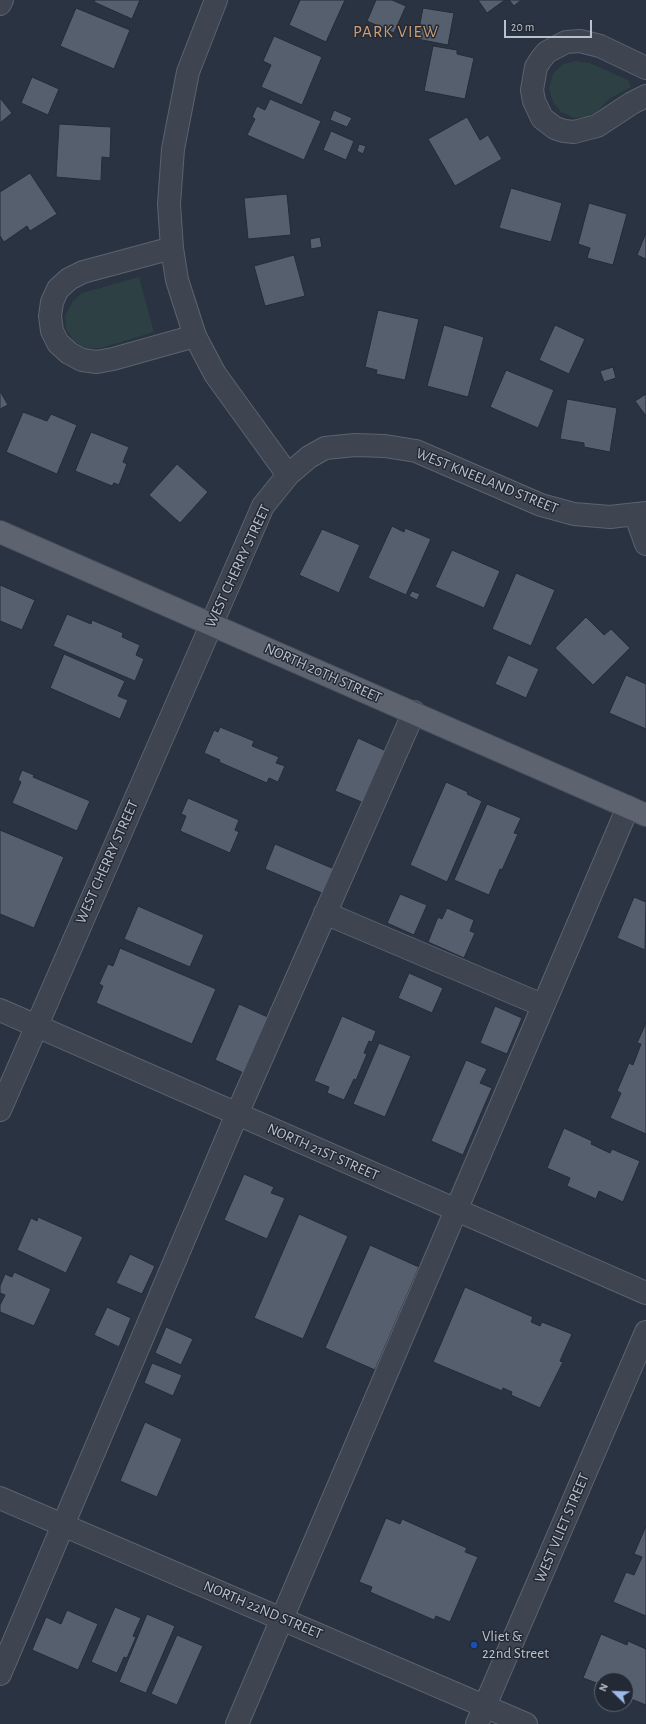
<!DOCTYPE html>
<html>
<head>
<meta charset="utf-8">
<style>
  body { margin:0 }
  #map { position:relative; width:646px; height:1724px; overflow:hidden; background:#2a3341; font-family:"Alegreya Sans",sans-serif }
  canvas { display:block }
  .north { position:absolute; left:594px; top:1672px; width:40px; height:40px; box-sizing:border-box; background:#232a36; border:1px solid #606672; border-radius:50%; rotate:293deg; font-size:11px; font-weight:700; line-height:16px; text-align:center; color:#bbc1cb }
  .north::after { content:''; display:block; margin:auto; width:14px; height:18px; background:#9dbaed; clip-path:polygon(50% 0,100% 100%,50% 72%,0 100%) }
  .scale { position:absolute; left:504px; top:20px; width:88px; height:18px; box-sizing:border-box; border:2px solid #bbc1cb; border-top:0; padding-left:5px; font-size:12px; line-height:14px; white-space:nowrap; color:#bbc1cb; -webkit-text-stroke:3px #232a36; paint-order:stroke }
</style>
</head>
<body>
<div id="map">
<canvas width="646" height="1724"></canvas>
<div class="north">N</div>
<div class="scale">20 m</div>
</div>
<script>
const context = document.querySelector('canvas').getContext('2d');
context.lineJoin = 'round';
function fillPath(path, color) {
  context.fillStyle = color;
  context.fill(path, 'evenodd');
}
function shape(rows) {
  const path = new Path2D();
  for (const r of rows) {
    path.moveTo(r[0], r[1]);
    for (let i = 2; i < r.length; i += 2) path.lineTo(r[i], r[i + 1]);
  }
  return path;
}
function strokePath(path, color, width, dash) {
  context.strokeStyle = color;
  context.lineWidth = width;
  context.lineCap = dash ? 'butt' : 'round';
  context.setLineDash(dash || []);
  context.stroke(path);
}
function label(font, color, halo, rows, align = 'center') {
  context.font = font + ' "Alegreya Sans",sans-serif';
  context.lineWidth = 3;
  context.setLineDash([]);
  context.textBaseline = 'middle';
  context.strokeStyle = halo;
  context.fillStyle = color;
  for (const [text, x, y, turn = 0] of rows) {
    context.save();
    context.translate(x, y);
    context.rotate((+turn || 0) * Math.PI / 180);
    context.textAlign = isNaN(turn) ? turn : align;
    if (halo) context.strokeText(text, 0, 0);
    context.fillText(text, 0, 0);
    context.restore();
  }
}
fillPath(shape([
  [576,61,590,63,628,80,631,87,609,99,596,112,587,117,574,118,561,112,553,102,549,88,553,74,563,64],
  [139,277,154,332,101,348,86,348,74,341,66,329,65,315,73,301,82,293]
]), '#2d4043');
const building = shape([
  [95,0,140,0,132,19,94,2,95,0],
  [300,0,345,0,326,42,289,25,300,0],
  [376,0,392,0,406,6,394,33,367,21,376,0],
  [478,0,505,0,487,13,478,0],
  [509,0,521,0,514,6,509,0],
  [76,8,130,30,114,69,60,46,76,8],
  [423,8,454,13,448,45,417,39,423,8],
  [274,36,322,57,302,105,261,87,271,65,263,61,274,36],
  [433,46,457,50,457,54,474,58,465,99,424,91,433,46],
  [32,77,59,89,48,115,21,103,32,77],
  [0,98,12,113,0,123,0,98],
  [270,99,321,121,304,160,247,135,255,119,252,117,257,106,265,110,270,99],
  [334,110,352,118,347,127,330,120,334,110],
  [467,117,480,140,488,135,502,159,455,186,428,139,467,117],
  [59,124,111,127,110,158,102,157,101,181,56,177,59,124],
  [331,131,354,141,346,160,323,150,331,131],
  [359,144,366,146,363,154,357,151,359,144],
  [30,173,57,214,30,231,27,226,4,242,0,236,0,192,30,173],
  [511,188,562,203,551,242,499,228,511,188],
  [287,194,291,235,248,239,244,198,287,194],
  [589,203,627,214,613,265,587,258,590,248,578,244,589,203],
  [646,233,646,259,637,255,646,233],
  [320,237,322,247,311,249,310,239,320,237],
  [294,255,305,296,265,306,254,266,294,255],
  [378,310,419,319,405,380,376,374,377,370,365,367,378,310],
  [444,325,484,337,468,397,427,386,444,325],
  [555,325,585,339,569,374,539,360,555,325],
  [613,367,616,378,604,382,600,371,613,367],
  [506,370,554,390,538,428,490,407,506,370],
  [0,391,8,405,0,409,0,391],
  [646,394,646,416,635,401,646,394],
  [567,399,617,408,610,452,584,447,584,443,560,439,567,399],
  [23,412,47,421,51,414,77,425,57,474,6,452,23,412],
  [91,432,129,447,123,462,127,464,119,485,114,483,112,486,75,471,91,432],
  [177,464,208,492,180,523,149,495,177,464],
  [392,526,404,532,405,528,431,539,406,595,368,578,392,526],
  [322,529,360,545,339,593,299,575,322,529],
  [452,550,500,571,484,608,435,587,452,550],
  [516,573,555,590,531,646,492,629,516,573],
  [0,585,35,600,22,630,0,621,0,585],
  [412,591,420,594,417,600,409,596,412,591],
  [67,614,91,624,92,620,123,633,122,637,140,645,136,655,144,659,135,681,53,646,67,614],
  [586,617,604,635,611,629,630,648,593,685,555,648,586,617],
  [64,654,125,681,118,696,128,700,120,719,50,688,64,654],
  [508,655,539,669,526,698,495,684,508,655],
  [626,675,646,684,646,729,609,713,626,675],
  [220,727,254,741,252,746,279,757,276,763,285,766,278,782,269,778,267,783,219,762,220,760,204,753,214,730,218,732,220,727],
  [358,738,386,751,364,803,335,791,358,738],
  [22,770,34,775,33,777,90,801,77,831,12,803,21,782,18,780,22,770],
  [446,782,468,792,467,794,482,801,447,882,410,865,446,782],
  [188,798,239,820,235,830,239,832,230,853,180,831,186,816,181,814,188,798],
  [487,804,521,818,514,833,518,834,502,870,500,869,489,895,454,880,487,804],
  [0,830,64,857,34,928,0,914,0,830],
  [275,844,339,871,329,896,265,869,275,844],
  [400,894,427,905,414,935,387,923,400,894],
  [634,897,646,902,645,950,617,938,634,897],
  [138,906,204,935,190,967,124,939,138,906],
  [447,908,474,920,470,931,475,933,464,958,428,942,438,917,442,919,447,908],
  [120,948,216,989,192,1044,96,1003,103,986,99,984,108,964,113,966,120,948],
  [409,973,443,988,432,1013,398,998,409,973],
  [239,1004,272,1019,248,1075,215,1060,239,1004],
  [495,1006,522,1018,507,1054,480,1043,495,1006],
  [342,1016,376,1031,372,1042,369,1041,364,1053,367,1054,356,1080,354,1079,344,1100,327,1093,329,1087,314,1081,342,1016],
  [646,1023,646,1134,610,1118,621,1093,617,1091,629,1063,633,1065,641,1044,637,1043,646,1023],
  [379,1043,411,1056,385,1117,353,1104,379,1043],
  [466,1060,487,1069,480,1083,492,1088,463,1155,431,1141,466,1060],
  [564,1128,592,1141,591,1144,610,1153,612,1149,640,1161,623,1202,599,1191,596,1199,567,1186,570,1178,547,1168,564,1128],
  [244,1174,274,1187,271,1193,285,1198,267,1239,224,1220,244,1174],
  [299,1214,348,1236,303,1339,254,1318,299,1214],
  [38,1217,83,1237,66,1273,17,1250,31,1218,37,1221,38,1217],
  [370,1245,419,1267,375,1370,325,1348,370,1245],
  [130,1254,155,1266,142,1294,116,1283,130,1254],
  [14,1272,51,1289,34,1326,0,1312,0,1305,5,1295,0,1293,0,1286,5,1274,12,1277,14,1272],
  [465,1287,533,1317,531,1322,540,1326,542,1322,572,1334,560,1361,563,1362,540,1408,511,1395,512,1392,503,1388,502,1391,433,1362,465,1287],
  [107,1307,131,1318,119,1347,94,1335,107,1307],
  [166,1327,193,1339,181,1365,155,1353,166,1327],
  [152,1363,182,1375,173,1396,144,1383,152,1363],
  [145,1422,182,1439,157,1497,120,1481,145,1422],
  [386,1518,400,1524,402,1519,467,1548,465,1552,478,1557,450,1622,436,1616,434,1620,370,1592,372,1587,359,1582,386,1518],
  [646,1526,646,1616,613,1602,626,1572,634,1575,642,1557,634,1554,646,1526],
  [115,1607,141,1618,133,1636,136,1637,127,1658,124,1657,117,1673,91,1662,115,1607],
  [67,1610,98,1624,78,1670,32,1650,46,1617,61,1624,67,1610],
  [147,1614,175,1626,146,1693,119,1682,147,1614],
  [601,1634,627,1645,628,1641,646,1649,646,1705,631,1699,633,1691,626,1688,626,1680,602,1680,602,1685,583,1678,601,1634],
  [177,1635,203,1646,177,1705,151,1694,177,1635]
]);
fillPath(building, '#565f6e');
strokePath(building, '#252c38', 1);
const minor = shape([
  [216,0,188,72,173,149,169,204,172,248,177,280,195,336,215,374,288,475],
  [0,4,2,0],
  [646,68,600,46,580,41,566,42,547,52,541,59,536,67,532,90,534,101,542,118,555,128,564,131,574,132,597,126,632,103,646,96],
  [172,248,83,272,69,279,58,289,52,302,50,316,52,331,58,343,69,353,82,360,97,362,113,359,195,336],
  [636,516,646,544],
  [325,913,542,1005],
  [0,1010,646,1293],
  [0,1110,263,506,288,475,309,457,325,448,355,445,385,446,416,451,541,505,574,514,610,517,646,513],
  [0,1498,526,1724],
  [0,1674,237,1114,414,712],
  [237,1724,628,807],
  [477,1724,646,1332]
]);
const major = shape([
  [0,532,646,815]
]);
strokePath(minor, '#5c636e', 24);
strokePath(major, '#484e5a', 24);
strokePath(minor, '#3e4551', 22);
strokePath(major, '#5d6470', 22);
for (const [x, y, r, color] of [
  [474,1645,4,"#1a4fb4"]
]) {
  const dot = new Path2D();
  dot.arc(x, y, r, 0, 2 * Math.PI);
  context.fillStyle = color;
  context.fill(dot);
  strokePath(dot, '#232a36', 1.5);
}
label('15px', '#bbc1cb', '#232a36', [
  ["WEST KNEELAND STREET",487,481,22],
  ["WEST CHERRY STREET",238,566,-65],
  ["NORTH 20TH STREET",323,673,24],
  ["WEST CHERRY STREET",107,862,-66],
  ["NORTH 21ST STREET",323,1152,24],
  ["WEST VLIET STREET",562,1528,-67],
  ["NORTH 22ND STREET",263,1610,23]
]);
label('15px', '#bbc1cb', '#232a36', [
  ["Vliet &",482,1636],
  ["22nd Street",482,1653]
], 'left');
context.letterSpacing = '1px';
label('17px', '#cb9e76', '#232a36', [
  ["PARK VIEW",396,32]
]);
context.letterSpacing = '0px';
</script>
</body>
</html>
